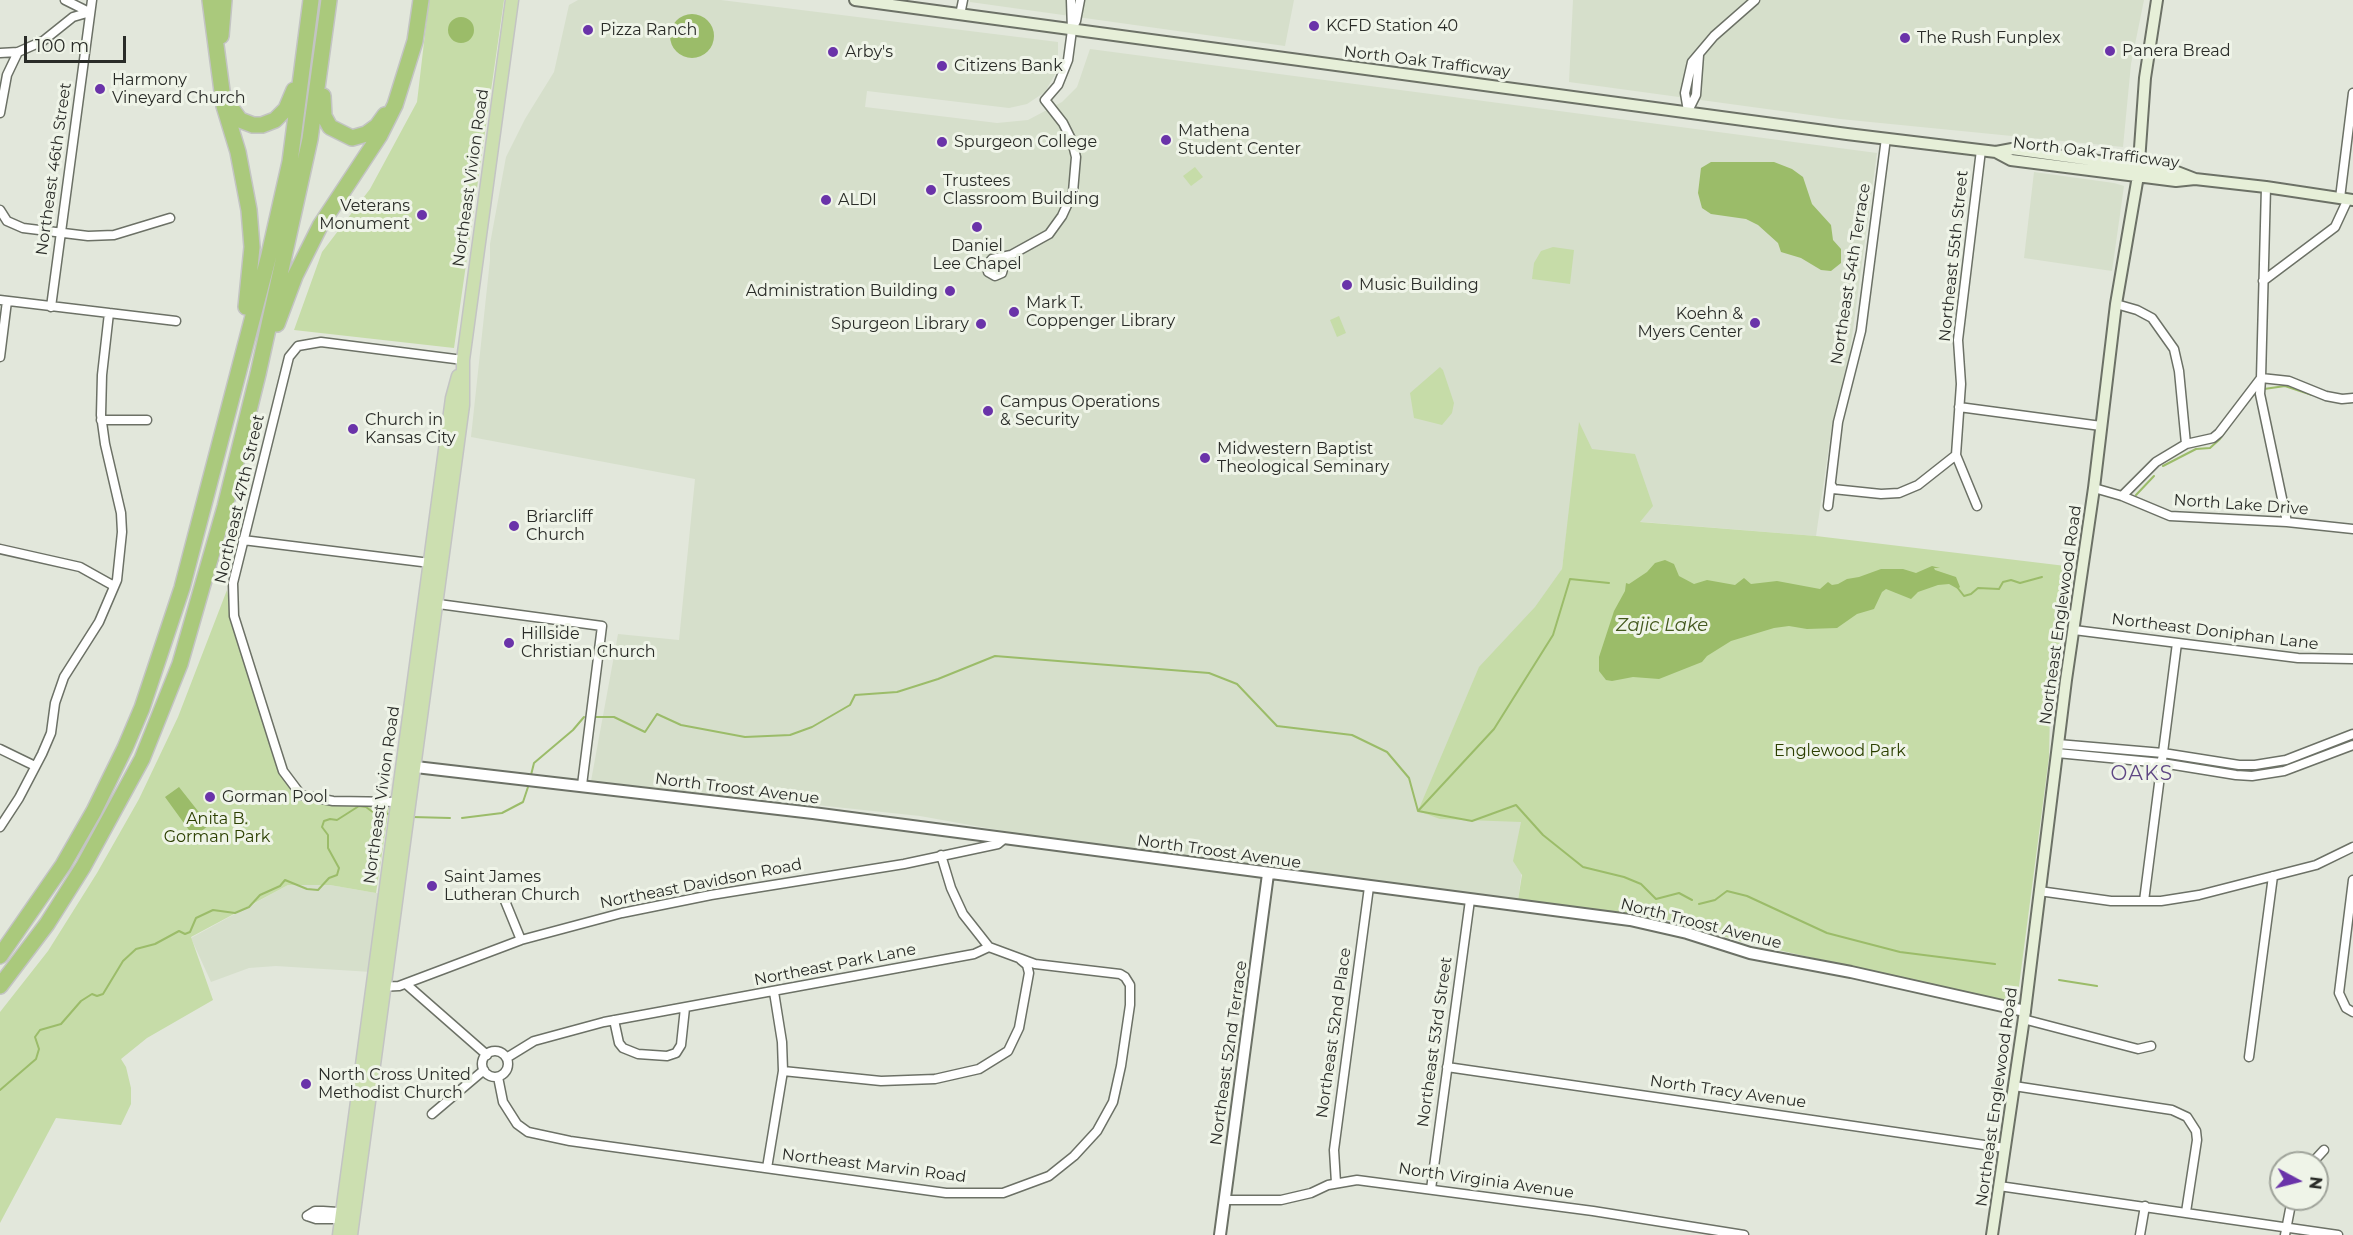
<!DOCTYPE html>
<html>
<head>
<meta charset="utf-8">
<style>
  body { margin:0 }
  #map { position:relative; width:2353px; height:1235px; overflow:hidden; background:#e2e7db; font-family:Montserrat,sans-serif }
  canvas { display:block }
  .north { position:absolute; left:2269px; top:1151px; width:60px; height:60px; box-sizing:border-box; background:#eff4e8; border:2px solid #a0a49b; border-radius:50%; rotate:97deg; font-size:16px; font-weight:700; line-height:24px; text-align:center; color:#2a2c28 }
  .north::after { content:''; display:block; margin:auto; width:21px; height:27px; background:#6a33a9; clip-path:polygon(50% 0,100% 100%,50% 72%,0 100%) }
  .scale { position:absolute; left:24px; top:36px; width:102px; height:27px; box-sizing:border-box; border:3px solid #2a2c28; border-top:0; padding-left:8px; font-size:18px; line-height:21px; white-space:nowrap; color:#2a2c28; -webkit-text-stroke:4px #eff4e8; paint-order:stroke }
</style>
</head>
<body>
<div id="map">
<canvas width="2353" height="1235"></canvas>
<div class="north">N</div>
<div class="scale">100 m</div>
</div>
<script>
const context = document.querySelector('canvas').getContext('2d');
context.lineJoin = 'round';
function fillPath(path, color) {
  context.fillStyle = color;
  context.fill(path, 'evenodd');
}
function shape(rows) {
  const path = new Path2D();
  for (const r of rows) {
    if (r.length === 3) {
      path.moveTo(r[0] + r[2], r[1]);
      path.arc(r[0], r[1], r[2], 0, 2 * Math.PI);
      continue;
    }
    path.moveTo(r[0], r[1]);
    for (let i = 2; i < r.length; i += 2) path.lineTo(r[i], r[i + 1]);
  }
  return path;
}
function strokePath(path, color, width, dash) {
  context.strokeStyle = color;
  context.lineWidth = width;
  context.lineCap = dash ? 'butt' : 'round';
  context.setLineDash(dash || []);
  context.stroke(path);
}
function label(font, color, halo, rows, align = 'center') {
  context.font = font + ' Montserrat,sans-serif';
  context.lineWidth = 6;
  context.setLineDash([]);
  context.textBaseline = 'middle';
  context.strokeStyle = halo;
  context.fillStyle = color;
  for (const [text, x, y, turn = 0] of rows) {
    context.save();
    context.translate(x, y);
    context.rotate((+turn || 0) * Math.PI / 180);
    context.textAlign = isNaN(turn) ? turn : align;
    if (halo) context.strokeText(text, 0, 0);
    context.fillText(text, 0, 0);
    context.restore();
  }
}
fillPath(shape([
  [578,0,721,0,1058,42,1058,69,1045,92,1027,104,1009,108,867,91,865,107,997,123,1028,120,1062,102,1077,87,1090,49,1877,153,1850,351,1832,425,1816,536,1569,516,1518,900,1042,838,920,816,591,781,618,634,679,640,695,479,471,437,490,260,490,244,506,157,525,119,554,72,569,5],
  [970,0,1294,0,1285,46,970,2],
  [1573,0,2144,0,2131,64,2123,147,1840,119,1569,82],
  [2034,172,2114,183,2124,186,2112,271,2024,258],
  [288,885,330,885,382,894,371,972,276,966,249,968,211,982,191,938]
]), '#d6dfcb');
fillPath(shape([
  [429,0,504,0,454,348,294,330,322,252,370,189,417,102],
  [1195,167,1203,177,1191,186,1183,176],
  [1553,247,1574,250,1570,284,1532,279,1534,263,1541,251],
  [1339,316,1346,333,1337,337,1330,320],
  [1440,367,1443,370,1454,403,1452,413,1442,425,1414,418,1410,393],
  [1579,422,1592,449,1635,454,1653,506,1640,522,1816,536,2074,567,2068,612,2060,642,2050,712,2049,757,2017,1001,2009,1003,1739,941,1669,920,1518,900,1522,875,1513,861,1521,822,1440,819,1418,811,1479,667,1535,607,1562,569],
  [227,590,233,623,283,771,301,795,352,805,389,808,376,893,330,885,288,885,191,937,213,1000,147,1038,121,1059,126,1067,131,1088,131,1104,121,1125,56,1118,0,1223,0,1012,48,951,97,873,139,799,178,717]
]), '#c6dca8');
fillPath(shape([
  [692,36,22],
  [461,30,13],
  [1711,162,1774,162,1792,169,1803,177,1812,204,1831,225,1833,240,1841,249,1841,263,1831,271,1821,270,1801,258,1781,252,1778,243,1758,225,1746,219,1711,214,1702,208,1698,193,1701,168],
  [1665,560,1674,564,1679,576,1694,584,1707,580,1735,585,1744,578,1751,584,1777,581,1820,589,1828,582,1832,585,1838,584,1847,579,1859,577,1881,569,1903,569,1916,573,1932,566,1940,568,1934,568,1935,570,1956,577,1960,587,1958,589,1949,584,1938,585,1918,592,1911,599,1886,589,1882,592,1874,609,1857,614,1837,628,1807,629,1789,626,1774,628,1731,641,1707,656,1702,662,1659,679,1633,677,1612,681,1606,680,1599,671,1599,657,1614,611,1625,591,1626,583,1629,584,1647,572,1655,563],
  [179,787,209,825,194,837,165,797]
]), '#9bbc69');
strokePath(shape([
  [2264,389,2285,386,2312,395],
  [2344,403,2353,402],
  [2163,466,2196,449,2210,448,2220,439,2237,415],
  [2136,495,2154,476],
  [1957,587,1964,596,1971,594,1978,588,1999,589,2003,582,2011,580,2020,583,2042,577],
  [596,717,614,717,645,732,657,714,681,725,745,737,790,735,812,727,850,705,855,695,897,692,938,679,995,656,1209,673,1237,684,1277,726,1352,735,1387,752,1409,778,1418,811,1472,821,1516,805,1543,835,1583,867,1624,877,1641,884,1656,899,1679,893,1692,900],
  [531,775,534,763,573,730,584,717],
  [1418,811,1494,729,1553,635,1570,579,1609,583],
  [412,817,450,818],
  [462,818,502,813,523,802,529,784],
  [1699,904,1715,900,1727,891,1747,896,1827,933,1900,952,1995,964],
  [2059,980,2097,986],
  [0,1090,36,1059,39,1049,35,1037,40,1030,61,1024,81,1001,92,994,97,996,103,994,123,961,136,949,155,944,179,931,185,934,190,932,196,918,213,910,235,913,249,907,260,895,280,886,285,880,307,889,318,890,329,878,337,875,339,868,328,848,328,835,322,827,324,821,330,819,337,820,359,806,366,807,374,813,392,814]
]), '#9bbc69', 2);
const minor = shape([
  [65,0,89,12],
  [960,15,963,0],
  [1072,29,1076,21,1080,0],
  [0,53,18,52,43,41,73,17,90,12],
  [1688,111,1685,93,1692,62,1714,36,1755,0],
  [1688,111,1696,95,1699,55],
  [0,113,7,75,18,52],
  [2340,198,2353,93],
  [0,210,7,221,23,228,88,236,114,235,170,218],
  [1006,257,1002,273,995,276,988,272,987,265,992,259,1011,255,1049,234,1062,216,1073,192,1076,157,1072,141,1063,123,1045,100,1058,85,1068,60,1072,30,1071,0],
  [2263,281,2335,227,2348,199],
  [0,300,176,321],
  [2116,304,2137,310,2152,318,2174,349,2179,371,2186,444],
  [51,307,92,0],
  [0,357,7,301],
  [1959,407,2101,426],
  [101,420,147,420],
  [1832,486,1833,489,1881,494,1899,493,1918,485,1956,455],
  [2094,488,2122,496,2170,516,2287,522,2353,529],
  [2122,496,2156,462,2186,444,2213,438,2219,433,2261,378,2266,187],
  [1828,506,1838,422,1861,331,1886,138],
  [1977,506,1956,455,1961,384,1958,340,1981,150],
  [2287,522,2260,394,2261,378,2289,381,2326,396,2342,399,2353,398],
  [243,540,430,563],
  [0,549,80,567,114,586],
  [431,603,602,626,582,785],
  [2074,630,2298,658,2353,659],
  [2058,744,2163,753,2239,765,2255,765,2286,760,2353,734],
  [0,749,35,766],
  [2057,753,2162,763,2236,775,2252,776,2284,771,2353,745],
  [401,802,333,801,301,795,283,771,275,746,234,616,233,583,289,357,298,346,321,342,463,360],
  [0,827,19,798,42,754,51,733,55,703,64,677,99,622,117,580,122,532,121,513,105,444,101,415,102,375,109,313],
  [2353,880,2339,993,2346,1008,2353,1012],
  [2039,891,2111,901,2161,901,2199,895,2316,865,2353,847],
  [503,896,521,940],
  [2144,901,2177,643],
  [406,984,487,1055],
  [379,987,399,986,521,940,622,913,711,895,904,864,998,844,1004,839],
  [2023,1019,2138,1049,2151,1046],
  [614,1020,619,1043,623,1048,638,1054,667,1056,676,1053,681,1045,685,1008],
  [495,1064,13],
  [508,1057,534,1041,604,1022,974,954,989,947],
  [2249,1057,2273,876],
  [1447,1067,2005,1148],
  [783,1071,881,1081,935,1079,979,1069,1008,1051,1019,1028,1029,973,1027,965,1021,960],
  [498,1077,503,1102,517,1124,528,1132,570,1141,946,1193,1003,1193,1049,1176,1074,1156,1097,1131,1113,1102,1121,1066,1130,1005,1130,985,1125,977,1120,974,1035,964,989,947,963,914,951,888,941,855],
  [2014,1086,2172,1110,2187,1117,2196,1131,2197,1140,2186,1212],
  [432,1114,484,1070],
  [2312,1163,2324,1150],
  [767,1168,783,1071,782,1042,774,992],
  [1336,1183,1334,1150,1369,887],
  [1999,1186,2338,1235],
  [1431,1189,1470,900],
  [1225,1200,1281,1200,1311,1193,1328,1185,1357,1180,1593,1211,1744,1235],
  [307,1216,315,1211,323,1211,338,1212,346,1216],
  [307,1216,316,1219,337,1219,342,1216],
  [2140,1235,2145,1206],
  [2285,1235,2292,1199]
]);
const tertiary = shape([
  [407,766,813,813,1630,920,1687,933,1750,953,1851,972,2025,1011],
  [1220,1235,1268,874]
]);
const secondary = shape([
  [855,0,1847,134,1996,152,2012,149,2177,172,2195,179],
  [1996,152,2011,160,2176,181,2195,179,2266,187,2353,200],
  [1992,1235,2025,1011,2066,680,2094,488,2116,304,2138,176,2145,78,2157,0]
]);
const primary = shape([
  [339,1235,452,398,458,376],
  [351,1235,463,405,463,360,512,0]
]);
const motorway = shape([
  [210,0,224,106,238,152,249,210,252,247,246,307],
  [221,36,224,0],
  [323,96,324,116,330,127,352,138,366,134,377,126,385,115],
  [229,105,240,120,253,125,262,125,275,120,286,109,294,90],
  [277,324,295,276,320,226,380,135,395,105,415,41,421,0],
  [0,956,63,865,94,811,125,748,142,708,182,588,269,255,290,162,311,0],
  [0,986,47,924,83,867,142,759,180,664,225,507,258,374,310,139,329,0]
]);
strokePath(minor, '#6c7166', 11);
strokePath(tertiary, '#6c7166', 14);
strokePath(secondary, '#6c7166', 14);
strokePath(primary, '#c3c4c3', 15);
strokePath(motorway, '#c3c4c3', 18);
strokePath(minor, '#fff', 8);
strokePath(tertiary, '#fff', 10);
strokePath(secondary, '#e6efd8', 10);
strokePath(primary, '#ccdfb0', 12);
strokePath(motorway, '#aac97c', 15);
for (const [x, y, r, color] of [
  [1314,26,6,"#6a33a9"],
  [588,30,6,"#6a33a9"],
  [1905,38,6,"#6a33a9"],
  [2110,51,6,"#6a33a9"],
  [833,52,6,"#6a33a9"],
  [942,66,6,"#6a33a9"],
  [100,89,6,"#6a33a9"],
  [1166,140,6,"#6a33a9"],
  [942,142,6,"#6a33a9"],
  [931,190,6,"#6a33a9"],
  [826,200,6,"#6a33a9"],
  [422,215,6,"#6a33a9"],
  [977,227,6,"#6a33a9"],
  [1347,285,6,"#6a33a9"],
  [950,291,6,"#6a33a9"],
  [1014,312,6,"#6a33a9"],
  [1755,323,6,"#6a33a9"],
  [981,324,6,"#6a33a9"],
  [988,411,6,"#6a33a9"],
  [353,429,6,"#6a33a9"],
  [1205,458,6,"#6a33a9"],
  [514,526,6,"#6a33a9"],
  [509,643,6,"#6a33a9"],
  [210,797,6,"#6a33a9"],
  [432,886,6,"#6a33a9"],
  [306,1084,6,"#6a33a9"]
]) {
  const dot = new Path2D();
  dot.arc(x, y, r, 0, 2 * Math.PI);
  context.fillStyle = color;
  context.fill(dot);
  strokePath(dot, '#eff4e8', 2);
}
label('16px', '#2a2c28', '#eff4e8', [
  ["KCFD Station 40",1326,26],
  ["Pizza Ranch",600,30],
  ["The Rush Funplex",1917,38],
  ["Panera Bread",2122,51],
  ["Arby's",845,52],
  ["Citizens Bank",954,66],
  ["Harmony",112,80],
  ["Vineyard Church",112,98],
  ["Mathena",1178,131],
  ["Student Center",1178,149],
  ["Spurgeon College",954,142],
  ["Trustees",943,181],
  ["Classroom Building",943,199],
  ["ALDI",838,200],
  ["Veterans",410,206,"right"],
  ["Monument",410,224,"right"],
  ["Daniel",977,246,"center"],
  ["Lee Chapel",977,264,"center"],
  ["Music Building",1359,285],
  ["Administration Building",938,291,"right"],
  ["Mark T.",1026,303],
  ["Coppenger Library",1026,321],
  ["Koehn &",1743,314,"right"],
  ["Myers Center",1743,332,"right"],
  ["Spurgeon Library",969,324,"right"],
  ["Campus Operations",1000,402],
  ["& Security",1000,420],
  ["Church in",365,420],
  ["Kansas City",365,438],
  ["Midwestern Baptist",1217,449],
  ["Theological Seminary",1217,467],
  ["Briarcliff",526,517],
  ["Church",526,535],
  ["Hillside",521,634],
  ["Christian Church",521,652],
  ["Gorman Pool",222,797],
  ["Saint James",444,877],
  ["Lutheran Church",444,895],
  ["North Cross United",318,1075],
  ["Methodist Church",318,1093]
], 'left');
label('16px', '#2a2c28', '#eff4e8', [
  ["North Oak Trafficway",1427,62,7],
  ["North Oak Trafficway",2096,153,7],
  ["Northeast 46th Street",54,169,-82],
  ["Northeast Vivion Road",471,178,-82],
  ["Northeast 55th Street",1954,256,-84],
  ["Northeast 54th Terrace",1851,274,-81],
  ["Northeast 47th Street",240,499,-77],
  ["North Lake Drive",2241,505,4],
  ["Northeast Englewood Road",2061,615,-82],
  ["Northeast Doniphan Lane",2215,632,7],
  ["North Troost Avenue",737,789,7],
  ["Northeast Vivion Road",382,795,-82],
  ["North Troost Avenue",1219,852,8],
  ["Northeast Davidson Road",701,884,-11],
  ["North Troost Avenue",1701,924,14],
  ["Northeast Park Lane",835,965,-11],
  ["Northeast 52nd Place",1334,1033,-82],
  ["Northeast 53rd Street",1435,1042,-82],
  ["Northeast 52nd Terrace",1229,1053,-82],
  ["North Tracy Avenue",1728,1092,8],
  ["Northeast Englewood Road",1997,1097,-82],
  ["Northeast Marvin Road",874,1166,7],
  ["North Virginia Avenue",1486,1181,8]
]);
label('16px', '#2c3f00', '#eff4e8', [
  ["Englewood Park",1840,751],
  ["Anita B.",217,819],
  ["Gorman Park",217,837]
]);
label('italic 18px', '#42571c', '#eff4e8', [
  ["Zajic Lake",1662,626]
]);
context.letterSpacing = '1.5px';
label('20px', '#5f4784', '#eff4e8', [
  ["OAKS",2142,774]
]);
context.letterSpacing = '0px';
</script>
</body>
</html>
